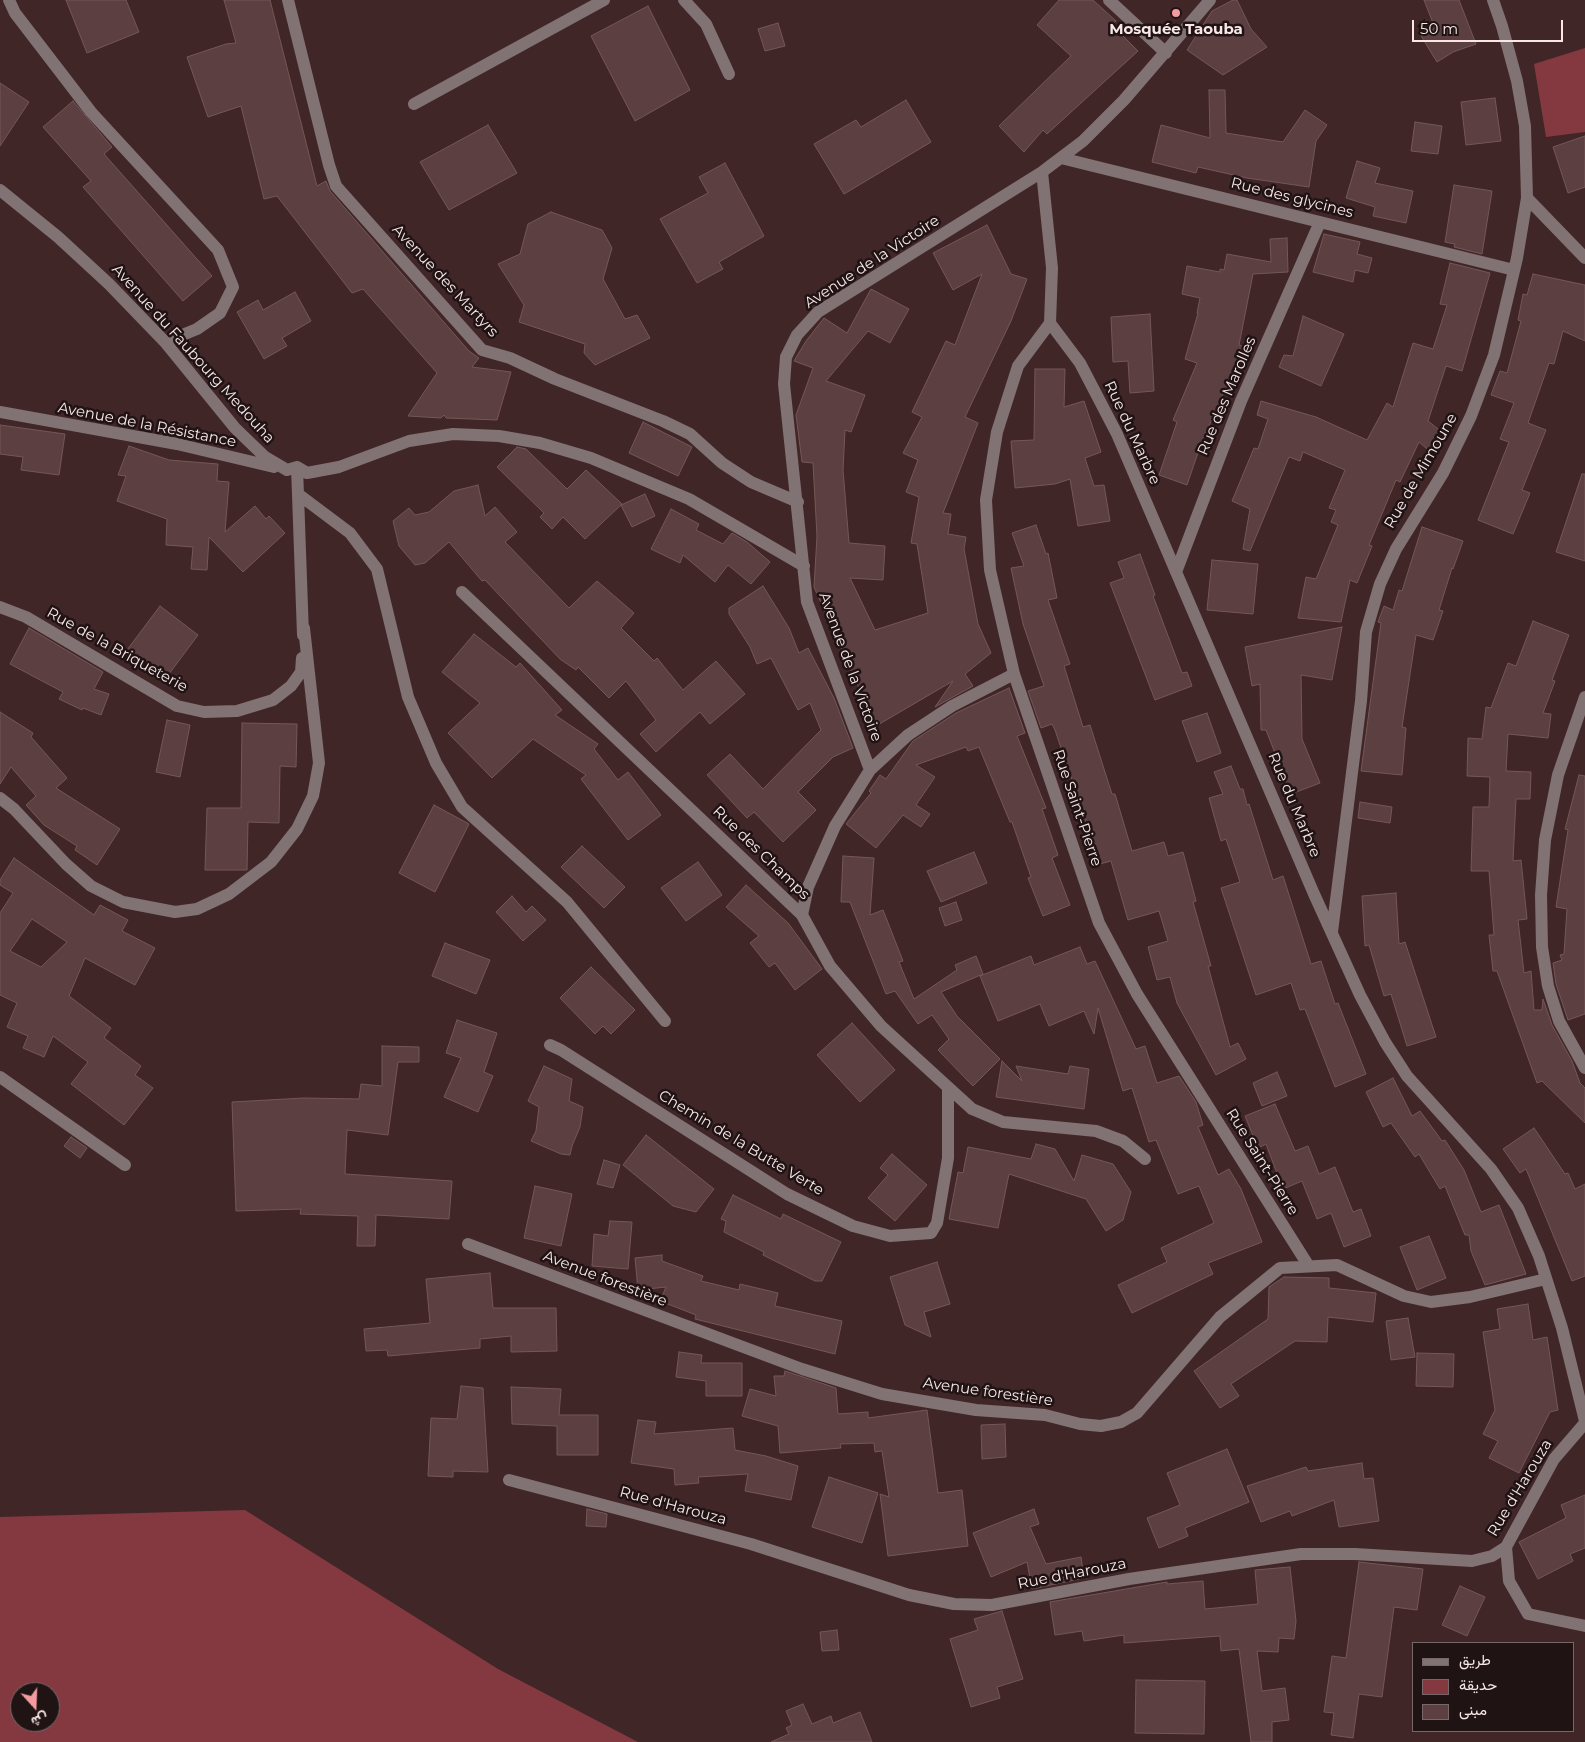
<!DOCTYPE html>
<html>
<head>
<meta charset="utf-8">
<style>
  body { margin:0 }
  #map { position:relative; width:1585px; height:1742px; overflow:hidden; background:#412628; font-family:Montserrat,Vazirmatn,sans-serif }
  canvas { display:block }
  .legend { position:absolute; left:1412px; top:1642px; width:162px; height:90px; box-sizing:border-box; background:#1f1314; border:1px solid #766768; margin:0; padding:6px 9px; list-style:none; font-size:15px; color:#f9e6e7 }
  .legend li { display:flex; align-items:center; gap:10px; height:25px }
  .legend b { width:25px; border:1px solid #766768 }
  .north { position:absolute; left:10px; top:1682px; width:50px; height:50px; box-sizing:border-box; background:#1f1314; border:1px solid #766768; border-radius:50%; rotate:160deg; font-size:14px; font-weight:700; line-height:20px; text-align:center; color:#f9e6e7 }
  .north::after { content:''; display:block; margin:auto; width:18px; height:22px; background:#f49b9f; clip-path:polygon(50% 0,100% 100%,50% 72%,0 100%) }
  .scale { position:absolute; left:1412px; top:20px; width:151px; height:22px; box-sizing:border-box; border:2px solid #f9e6e7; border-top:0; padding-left:6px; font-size:15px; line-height:18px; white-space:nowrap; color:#f9e6e7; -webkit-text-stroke:4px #1f1314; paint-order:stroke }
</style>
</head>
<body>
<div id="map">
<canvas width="1585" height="1742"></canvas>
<ul class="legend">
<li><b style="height:6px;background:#817273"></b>طريق</li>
<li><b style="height:14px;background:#843940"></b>حديقة</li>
<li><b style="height:14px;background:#5c3f40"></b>مبنى</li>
</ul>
<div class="north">ش</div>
<div class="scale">50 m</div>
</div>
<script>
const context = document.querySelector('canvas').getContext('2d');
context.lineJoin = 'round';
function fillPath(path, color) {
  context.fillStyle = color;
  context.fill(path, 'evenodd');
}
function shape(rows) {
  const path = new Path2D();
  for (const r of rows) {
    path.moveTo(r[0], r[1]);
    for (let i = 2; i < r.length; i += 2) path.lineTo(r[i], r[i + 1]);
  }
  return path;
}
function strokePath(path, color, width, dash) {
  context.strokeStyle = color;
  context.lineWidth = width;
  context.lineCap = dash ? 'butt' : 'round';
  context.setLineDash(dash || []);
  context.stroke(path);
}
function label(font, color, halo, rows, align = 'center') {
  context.font = font + ' Montserrat,sans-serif';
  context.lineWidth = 5;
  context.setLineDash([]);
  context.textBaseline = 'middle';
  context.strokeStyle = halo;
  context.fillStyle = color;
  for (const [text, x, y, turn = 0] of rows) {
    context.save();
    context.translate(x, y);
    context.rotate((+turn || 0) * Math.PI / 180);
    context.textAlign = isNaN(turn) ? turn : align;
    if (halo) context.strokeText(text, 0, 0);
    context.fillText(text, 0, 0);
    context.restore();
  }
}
fillPath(shape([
  [1585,48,1585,132,1546,137,1534,64],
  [245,1510,498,1669,638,1742,0,1742,0,1517],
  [20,1692,50,1692,50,1722,20,1722]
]), '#843940');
const building = shape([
  [66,0,126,0,139,32,87,53,66,0],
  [224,0,270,0,317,186,326,181,330,191,469,351,479,358,472,367,511,372,497,420,446,418,444,415,441,418,408,416,437,373,363,289,352,293,277,196,264,199,241,106,208,117,187,57,226,44,236,43,224,0],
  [1059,0,1093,0,1116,21,1112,25,1138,51,1047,134,1043,130,1024,152,999,126,1071,56,1037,25,1059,0],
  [1233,0,1237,0,1251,29,1267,47,1223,75,1187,50,1212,11,1233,0],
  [1424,0,1459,0,1476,44,1453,52,1437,62,1421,36,1435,28,1424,0],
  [648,6,690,90,635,121,591,36,648,6],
  [778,23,785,46,765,51,758,29,778,23],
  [0,83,29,102,0,146,0,83],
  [1209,90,1225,90,1226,133,1283,142,1305,110,1327,125,1316,141,1309,187,1247,178,1198,167,1196,173,1152,162,1161,125,1210,138,1209,90],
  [1495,98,1501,141,1466,145,1461,102,1495,98],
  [906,100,931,142,844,194,814,144,856,120,861,127,906,100],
  [73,101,112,147,104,154,212,276,183,301,83,187,91,181,43,127,73,101],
  [1415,122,1442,126,1438,154,1411,151,1415,122],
  [488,125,517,173,449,210,420,162,488,125],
  [1585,136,1585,187,1568,193,1553,147,1585,136],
  [1357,161,1380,168,1375,183,1413,191,1406,223,1373,216,1375,207,1346,198,1357,161],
  [725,163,764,236,719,262,723,269,697,283,660,219,708,193,699,177,725,163],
  [1454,185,1492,191,1482,254,1454,247,1455,244,1445,242,1454,185],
  [551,212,602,230,612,248,603,279,625,319,637,315,650,338,595,365,584,353,585,344,519,322,524,305,498,264,520,254,528,224,551,212],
  [987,225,1011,274,1027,279,1011,321,965,417,978,423,943,513,951,514,948,534,966,537,964,549,978,624,991,653,965,674,973,686,935,707,953,681,876,726,814,587,817,536,813,463,802,462,796,415,813,368,794,361,806,341,824,318,847,333,871,289,909,309,890,343,868,331,826,381,865,395,851,432,845,430,843,470,849,543,885,546,883,580,850,578,875,630,928,613,917,544,911,543,919,497,906,492,918,460,903,453,922,417,912,412,946,341,955,345,982,274,953,290,933,253,987,225],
  [1324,234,1360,242,1357,254,1372,258,1368,273,1355,270,1353,282,1313,272,1324,234],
  [1287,238,1288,272,1253,274,1239,345,1242,346,1235,373,1233,372,1201,444,1187,485,1159,475,1177,422,1173,420,1197,363,1185,359,1198,313,1197,313,1200,298,1182,294,1187,266,1220,272,1220,269,1224,270,1227,254,1271,262,1270,239,1287,238],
  [1450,263,1490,273,1462,371,1446,366,1428,421,1447,436,1432,453,1419,442,1400,482,1396,480,1369,545,1372,546,1357,583,1350,580,1341,622,1298,618,1306,577,1316,579,1338,525,1331,522,1336,510,1329,508,1345,470,1303,452,1300,461,1289,457,1250,551,1243,549,1250,509,1232,501,1254,448,1258,449,1268,419,1257,415,1261,401,1316,417,1367,440,1387,403,1393,407,1413,343,1433,349,1447,305,1440,304,1450,263],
  [1533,274,1585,285,1585,341,1563,331,1554,364,1549,363,1528,423,1546,430,1522,490,1530,493,1513,534,1478,520,1509,442,1500,439,1514,403,1491,395,1500,371,1507,373,1521,321,1518,320,1523,294,1527,295,1533,274],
  [295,292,311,321,282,338,287,346,264,359,237,312,258,300,263,310,295,292],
  [1150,314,1154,391,1130,393,1128,361,1113,362,1111,317,1150,314],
  [1303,316,1344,334,1321,386,1279,367,1284,355,1293,356,1303,316],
  [1035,369,1065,369,1064,407,1084,401,1101,452,1085,458,1094,486,1104,485,1110,521,1078,526,1070,479,1055,484,1015,488,1011,441,1034,440,1035,369],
  [643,422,692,447,678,476,629,453,643,422],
  [0,425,65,434,59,475,21,470,23,457,0,454,0,425],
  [129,446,169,460,218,464,217,481,229,482,225,532,255,506,266,519,269,516,285,533,243,572,209,537,207,570,191,569,193,547,166,545,167,519,117,501,126,476,118,475,129,446],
  [517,447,526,449,567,489,586,470,622,504,585,539,563,517,552,529,540,517,544,513,497,467,517,447],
  [1582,474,1585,474,1585,561,1556,552,1582,474],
  [478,485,485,516,495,507,517,532,505,542,569,608,597,581,634,613,621,628,654,661,657,658,683,690,716,661,745,694,710,724,700,712,656,752,640,734,656,720,626,681,609,698,578,667,576,670,560,659,485,580,482,581,449,542,425,563,415,565,399,546,393,521,409,508,415,515,429,512,454,491,478,485],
  [645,494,655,516,632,527,621,505,645,494],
  [671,509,699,524,696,530,723,544,732,533,747,542,770,562,751,584,728,565,715,582,683,555,680,563,651,549,671,509],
  [1036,525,1046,554,1048,553,1057,598,1048,600,1070,664,1064,666,1083,727,1090,725,1112,794,1115,794,1132,851,1164,842,1168,856,1183,852,1196,901,1193,902,1211,966,1208,966,1230,1047,1238,1043,1246,1059,1216,1075,1177,1003,1170,977,1157,980,1148,947,1168,941,1159,911,1128,920,1111,861,1100,864,1055,730,1052,724,1041,728,1028,691,1044,686,1023,624,1011,568,1024,566,1012,533,1036,525],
  [1422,527,1463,541,1453,569,1452,568,1439,610,1443,611,1433,640,1416,635,1402,727,1406,728,1402,775,1361,771,1381,623,1378,622,1384,606,1393,610,1399,590,1402,591,1422,527],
  [1140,554,1155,595,1153,596,1182,673,1187,672,1192,686,1155,700,1110,583,1124,578,1118,562,1140,554],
  [1212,560,1258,564,1253,614,1207,610,1212,560],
  [763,586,789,628,799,653,808,648,834,698,853,748,833,757,798,792,816,810,783,842,754,812,747,818,707,775,730,754,763,789,821,730,810,703,798,710,771,658,757,664,750,647,729,614,729,608,763,586],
  [160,606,198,635,163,682,124,654,160,606],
  [1533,621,1569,635,1552,680,1555,681,1543,713,1551,714,1548,738,1508,734,1506,771,1531,772,1530,799,1516,799,1513,861,1521,860,1527,919,1518,920,1524,973,1531,971,1534,1010,1542,1010,1543,999,1552,1025,1572,1061,1580,1083,1585,1088,1585,1123,1542,1081,1537,1083,1497,971,1493,971,1489,935,1494,935,1489,871,1471,871,1473,807,1489,807,1490,777,1467,776,1468,738,1482,739,1486,707,1491,708,1508,663,1516,666,1533,621],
  [1342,627,1332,680,1301,675,1302,739,1320,783,1291,794,1266,730,1261,730,1260,684,1252,686,1245,647,1342,627],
  [29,628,103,672,94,689,109,694,101,715,83,708,82,710,59,699,63,692,10,664,29,628],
  [474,634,516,667,520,663,562,710,555,715,598,744,594,749,618,780,628,772,661,815,628,840,581,779,586,775,533,739,492,778,448,733,480,703,442,672,474,634],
  [1009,688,1025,733,1017,736,1046,808,1042,809,1058,855,1052,858,1070,905,1043,916,1028,878,1031,877,1012,822,1010,822,979,747,968,751,966,747,916,765,935,777,916,805,930,814,921,827,903,815,876,848,846,824,871,793,869,791,880,775,886,779,913,741,956,713,1009,688],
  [0,712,33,733,31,737,67,778,56,788,120,829,97,865,75,850,77,846,44,825,26,805,36,796,11,767,0,784,0,712],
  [1207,713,1221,753,1197,762,1182,721,1207,713],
  [167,720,190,725,180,777,156,772,167,720],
  [242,723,297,724,296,767,280,766,279,823,248,822,247,870,205,870,207,808,241,808,242,723],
  [1231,766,1240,789,1243,789,1247,805,1249,804,1273,880,1283,876,1311,964,1321,961,1335,1004,1338,1003,1366,1074,1335,1087,1305,1009,1300,1010,1291,983,1256,995,1221,888,1240,882,1226,839,1221,841,1209,798,1223,794,1214,772,1231,766],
  [1579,775,1585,776,1585,1014,1568,1020,1556,984,1553,963,1562,960,1560,955,1564,954,1567,909,1556,907,1568,830,1565,829,1579,775],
  [1360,802,1392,807,1390,823,1358,818,1360,802],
  [434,805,469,824,435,892,399,873,434,805],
  [582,846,625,887,604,908,561,867,582,846],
  [974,852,987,883,941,902,927,871,974,852],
  [843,856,874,858,870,915,883,910,903,961,899,962,914,999,957,970,955,965,976,956,983,974,941,992,957,1016,1000,1059,973,1086,938,1050,949,1039,932,1015,918,1024,895,991,886,994,850,902,841,902,843,856],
  [14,858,94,915,100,905,128,920,122,931,155,948,135,985,85,958,69,996,111,1028,104,1038,141,1066,135,1075,153,1088,124,1125,71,1084,88,1062,53,1036,44,1057,23,1048,28,1036,7,1027,17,1003,0,995,0,913,13,893,0,885,0,880,14,858],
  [32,919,67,942,41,967,10,951,32,919],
  [698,862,722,895,686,921,661,888,698,862],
  [746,885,788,923,822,969,795,990,775,963,769,967,750,943,759,936,726,907,746,885],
  [1396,893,1399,944,1405,942,1436,1037,1407,1046,1391,994,1384,996,1369,945,1365,946,1362,896,1396,893],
  [512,896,526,912,532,906,546,920,523,941,496,912,512,896],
  [956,902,962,920,945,926,939,908,956,902],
  [445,943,490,960,476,994,432,976,445,943],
  [1080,947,1087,964,1095,961,1136,1049,1145,1046,1157,1083,1179,1076,1196,1102,1203,1125,1198,1127,1218,1175,1229,1169,1241,1189,1262,1242,1208,1263,1213,1274,1132,1313,1118,1285,1167,1262,1161,1248,1214,1223,1199,1186,1178,1194,1156,1140,1149,1142,1132,1088,1123,1091,1098,1008,1094,1034,1084,1011,1049,1026,1040,1004,998,1021,980,976,1031,956,1034,965,1080,947],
  [591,967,635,1010,611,1034,603,1026,595,1034,560,998,591,967],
  [457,1020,497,1033,484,1072,493,1076,478,1112,444,1097,461,1058,446,1053,457,1020],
  [852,1023,895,1070,860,1102,817,1055,852,1023],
  [382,1046,419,1047,419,1062,398,1062,388,1135,347,1130,345,1174,452,1181,449,1219,376,1215,375,1246,357,1246,358,1216,300,1214,301,1209,236,1211,232,1102,304,1098,359,1099,361,1084,382,1086,382,1046],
  [1002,1061,1022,1081,1016,1066,1068,1074,1070,1066,1089,1069,1084,1109,996,1097,1002,1061],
  [544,1066,572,1079,569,1101,583,1107,580,1127,572,1146,570,1155,561,1154,531,1141,536,1131,539,1107,528,1101,544,1066],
  [1277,1072,1287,1096,1262,1106,1253,1083,1277,1072],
  [1393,1078,1412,1116,1420,1111,1442,1141,1445,1140,1464,1170,1481,1212,1499,1205,1526,1274,1485,1285,1471,1251,1469,1235,1465,1235,1445,1186,1440,1189,1419,1154,1415,1157,1391,1123,1383,1127,1366,1092,1393,1078],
  [1275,1104,1295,1151,1308,1146,1319,1174,1335,1167,1353,1212,1361,1209,1371,1236,1344,1247,1331,1213,1317,1219,1302,1181,1283,1189,1266,1144,1258,1148,1245,1116,1275,1104],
  [1534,1128,1565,1174,1568,1173,1575,1189,1585,1184,1585,1276,1572,1281,1526,1169,1520,1173,1503,1149,1534,1128],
  [646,1135,714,1189,696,1212,673,1206,623,1165,646,1135],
  [71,1137,87,1148,80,1158,64,1146,71,1137],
  [1036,1144,1055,1149,1074,1181,1082,1155,1113,1164,1131,1192,1123,1220,1106,1231,1086,1199,1009,1174,998,1228,949,1219,958,1172,963,1173,968,1147,1031,1159,1036,1144],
  [892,1154,927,1185,895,1221,868,1198,888,1175,880,1168,892,1154],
  [604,1160,620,1165,613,1188,597,1184,604,1160],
  [535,1186,572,1194,561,1246,524,1238,535,1186],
  [733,1195,781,1219,783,1214,841,1242,822,1281,815,1281,763,1255,764,1252,724,1232,726,1221,721,1219,733,1195],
  [610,1221,632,1222,628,1269,592,1266,594,1234,608,1236,610,1221],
  [1429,1236,1446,1278,1417,1290,1400,1247,1429,1236],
  [662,1255,662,1261,703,1276,701,1281,739,1290,740,1284,778,1293,775,1306,842,1321,835,1354,695,1319,696,1315,660,1301,666,1287,638,1290,635,1258,662,1255],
  [937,1262,950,1304,924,1312,931,1337,905,1325,890,1277,937,1262],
  [490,1273,493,1308,556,1308,557,1351,511,1352,511,1336,480,1339,480,1348,388,1356,387,1350,366,1351,364,1329,430,1323,426,1279,490,1273],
  [1284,1277,1329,1278,1329,1288,1376,1293,1373,1322,1328,1317,1327,1342,1295,1341,1231,1384,1239,1396,1220,1408,1194,1371,1268,1319,1269,1287,1284,1277],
  [1528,1304,1533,1340,1547,1337,1558,1410,1550,1412,1519,1473,1489,1458,1498,1441,1483,1434,1495,1410,1483,1332,1500,1329,1497,1309,1528,1304],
  [1408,1318,1415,1357,1391,1360,1386,1321,1408,1318],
  [679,1352,702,1355,701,1363,742,1363,742,1396,706,1396,706,1381,676,1377,679,1352],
  [1417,1353,1454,1354,1453,1387,1416,1386,1417,1353],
  [785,1371,836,1388,838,1414,868,1412,868,1418,927,1410,938,1493,962,1490,968,1546,888,1556,880,1494,889,1497,882,1451,875,1452,874,1443,840,1444,841,1448,780,1453,778,1426,742,1416,750,1389,776,1396,774,1376,784,1376,785,1371],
  [461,1386,483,1388,488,1472,453,1471,453,1477,428,1476,431,1418,457,1419,461,1386],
  [511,1387,561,1389,559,1415,598,1415,598,1455,557,1455,557,1426,512,1424,511,1387],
  [638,1420,656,1422,654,1434,733,1428,735,1450,766,1456,798,1466,791,1500,745,1491,748,1474,698,1477,699,1483,675,1485,674,1469,631,1463,638,1420],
  [1005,1424,1006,1457,982,1459,981,1425,1005,1424],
  [1227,1449,1249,1502,1185,1528,1188,1536,1159,1548,1147,1518,1180,1505,1167,1473,1227,1449],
  [1362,1463,1364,1479,1373,1478,1379,1521,1339,1527,1334,1500,1292,1516,1290,1511,1261,1522,1247,1486,1306,1467,1308,1471,1362,1463],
  [829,1477,878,1493,862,1543,812,1527,829,1477],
  [1585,1495,1585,1548,1570,1554,1573,1561,1538,1579,1519,1542,1566,1518,1561,1505,1585,1495],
  [587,1509,607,1514,606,1527,586,1526,587,1509],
  [1034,1509,1039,1524,1030,1527,1046,1564,1081,1557,1084,1578,1032,1589,1027,1562,991,1577,973,1533,1034,1509],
  [1359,1562,1423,1569,1417,1610,1394,1607,1382,1697,1359,1694,1353,1738,1331,1735,1334,1713,1324,1712,1332,1656,1346,1658,1359,1562],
  [1290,1567,1296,1621,1294,1639,1279,1638,1278,1652,1257,1651,1262,1691,1285,1688,1289,1720,1272,1722,1272,1742,1251,1742,1239,1649,1221,1651,1220,1636,1124,1643,1124,1635,1084,1641,1082,1631,1055,1635,1050,1602,1167,1582,1167,1584,1203,1581,1205,1609,1258,1604,1255,1570,1290,1567],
  [1460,1586,1485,1597,1467,1636,1442,1625,1460,1586],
  [1002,1611,1023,1679,997,1687,1000,1698,971,1707,950,1639,978,1630,974,1619,1002,1611],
  [837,1630,839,1650,822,1651,820,1632,837,1630],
  [1136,1680,1205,1681,1204,1734,1135,1733,1136,1680],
  [803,1704,812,1724,831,1716,833,1723,860,1712,872,1742,771,1742,789,1734,786,1728,792,1725,786,1711,803,1704]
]);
fillPath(building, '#5c3f40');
strokePath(building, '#755758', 1);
strokePath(shape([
  [9,0,15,13,91,112,218,250,233,287,220,313,197,329,165,342],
  [288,0,329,165,336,186,482,350,510,358,555,379,663,421,690,434,722,463,751,482,798,502],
  [684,0,706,24,729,74],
  [1109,0,1166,53],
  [414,104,604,0],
  [1061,158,1514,270],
  [1042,172,1052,268,1050,323,1080,363,1117,434,1314,894,1360,995,1385,1042,1407,1076,1491,1169,1518,1208,1539,1256,1562,1328,1585,1421],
  [0,190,58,237,109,284,165,342,235,428,265,457,287,470,297,467,307,473,339,467,409,441,453,434,499,436,540,443,591,458,689,499,804,566],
  [1527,198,1585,258],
  [1050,323,1018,366,997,432,986,500,990,570,1014,674,1099,923,1137,994,1308,1265],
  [0,412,177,444,274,467],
  [297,467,303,635],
  [298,494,350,533,377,569,408,697,436,763,462,807,567,902,665,1021],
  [1176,572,1241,401,1320,222],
  [462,592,802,915,830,966,881,1026,972,1109,1003,1122,1096,1131,1123,1141,1145,1159],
  [0,607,26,617,177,706,204,712,237,711,273,700,291,686,301,672,302,658],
  [1585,697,1558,775,1545,840,1541,895,1542,947,1548,986,1559,1021,1585,1068],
  [870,770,807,602,784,384,786,357,797,335,818,312,1042,172,1083,141,1124,100,1210,0],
  [0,798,14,809,66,864,91,886,123,902,175,912,197,909,229,894,271,862,297,829,313,796,319,763,304,628],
  [802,915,808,887,835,826,870,770,908,735,952,706,1014,674],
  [1332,932,1361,701,1366,632,1380,584,1396,549,1443,473,1471,416,1494,355,1517,258,1527,198,1525,126,1517,81,1502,26,1493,0],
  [550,1045,561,1050,787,1194,853,1226,890,1236,931,1233,937,1223,948,1158,948,1089],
  [0,1077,125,1165],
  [468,1244,802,1369,882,1394,976,1410,1045,1415,1080,1424,1101,1426,1121,1422,1137,1413,1220,1317,1280,1268,1337,1265,1404,1296,1431,1302,1470,1297,1546,1279],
  [509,1480,751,1544,909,1595,954,1604,992,1605,1129,1579,1301,1554,1355,1554,1472,1561,1492,1556,1506,1547,1554,1459,1585,1423],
  [1506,1547,1509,1581,1528,1614,1585,1626]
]), '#817273', 12);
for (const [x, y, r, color] of [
  [1176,13,5,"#f49b9f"]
]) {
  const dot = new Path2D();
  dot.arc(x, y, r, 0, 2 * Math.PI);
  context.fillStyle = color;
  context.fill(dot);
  strokePath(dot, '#1f1314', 2);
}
label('bold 15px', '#f9e6e7', '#1f1314', [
  ["Mosquée Taouba",1176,30]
]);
label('15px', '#f9e6e7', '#1f1314', [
  ["Rue des glycines",1292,198,14],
  ["Avenue de la Victoire",872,262,-33],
  ["Avenue des Martyrs",445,281,47],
  ["Avenue du Faubourg Medouha",193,354,48],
  ["Rue des Marolles",1227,396,-67],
  ["Avenue de la Résistance",147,425,11],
  ["Rue du Marbre",1132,433,65],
  ["Rue de Mimoune",1421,471,-60],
  ["Rue de la Briqueterie",117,650,29],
  ["Avenue de la Victoire",850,667,70],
  ["Rue du Marbre",1294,805,67],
  ["Rue Saint-Pierre",1077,808,71],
  ["Rue des Champs",761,853,44],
  ["Chemin de la Butte Verte",741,1143,31],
  ["Rue Saint-Pierre",1262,1162,58],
  ["Avenue forestière",605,1279,21],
  ["Avenue forestière",988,1392,8],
  ["Rue d'Harouza",1520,1488,-59],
  ["Rue d'Harouza",673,1506,15],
  ["Rue d'Harouza",1072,1574,-11]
]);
</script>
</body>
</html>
